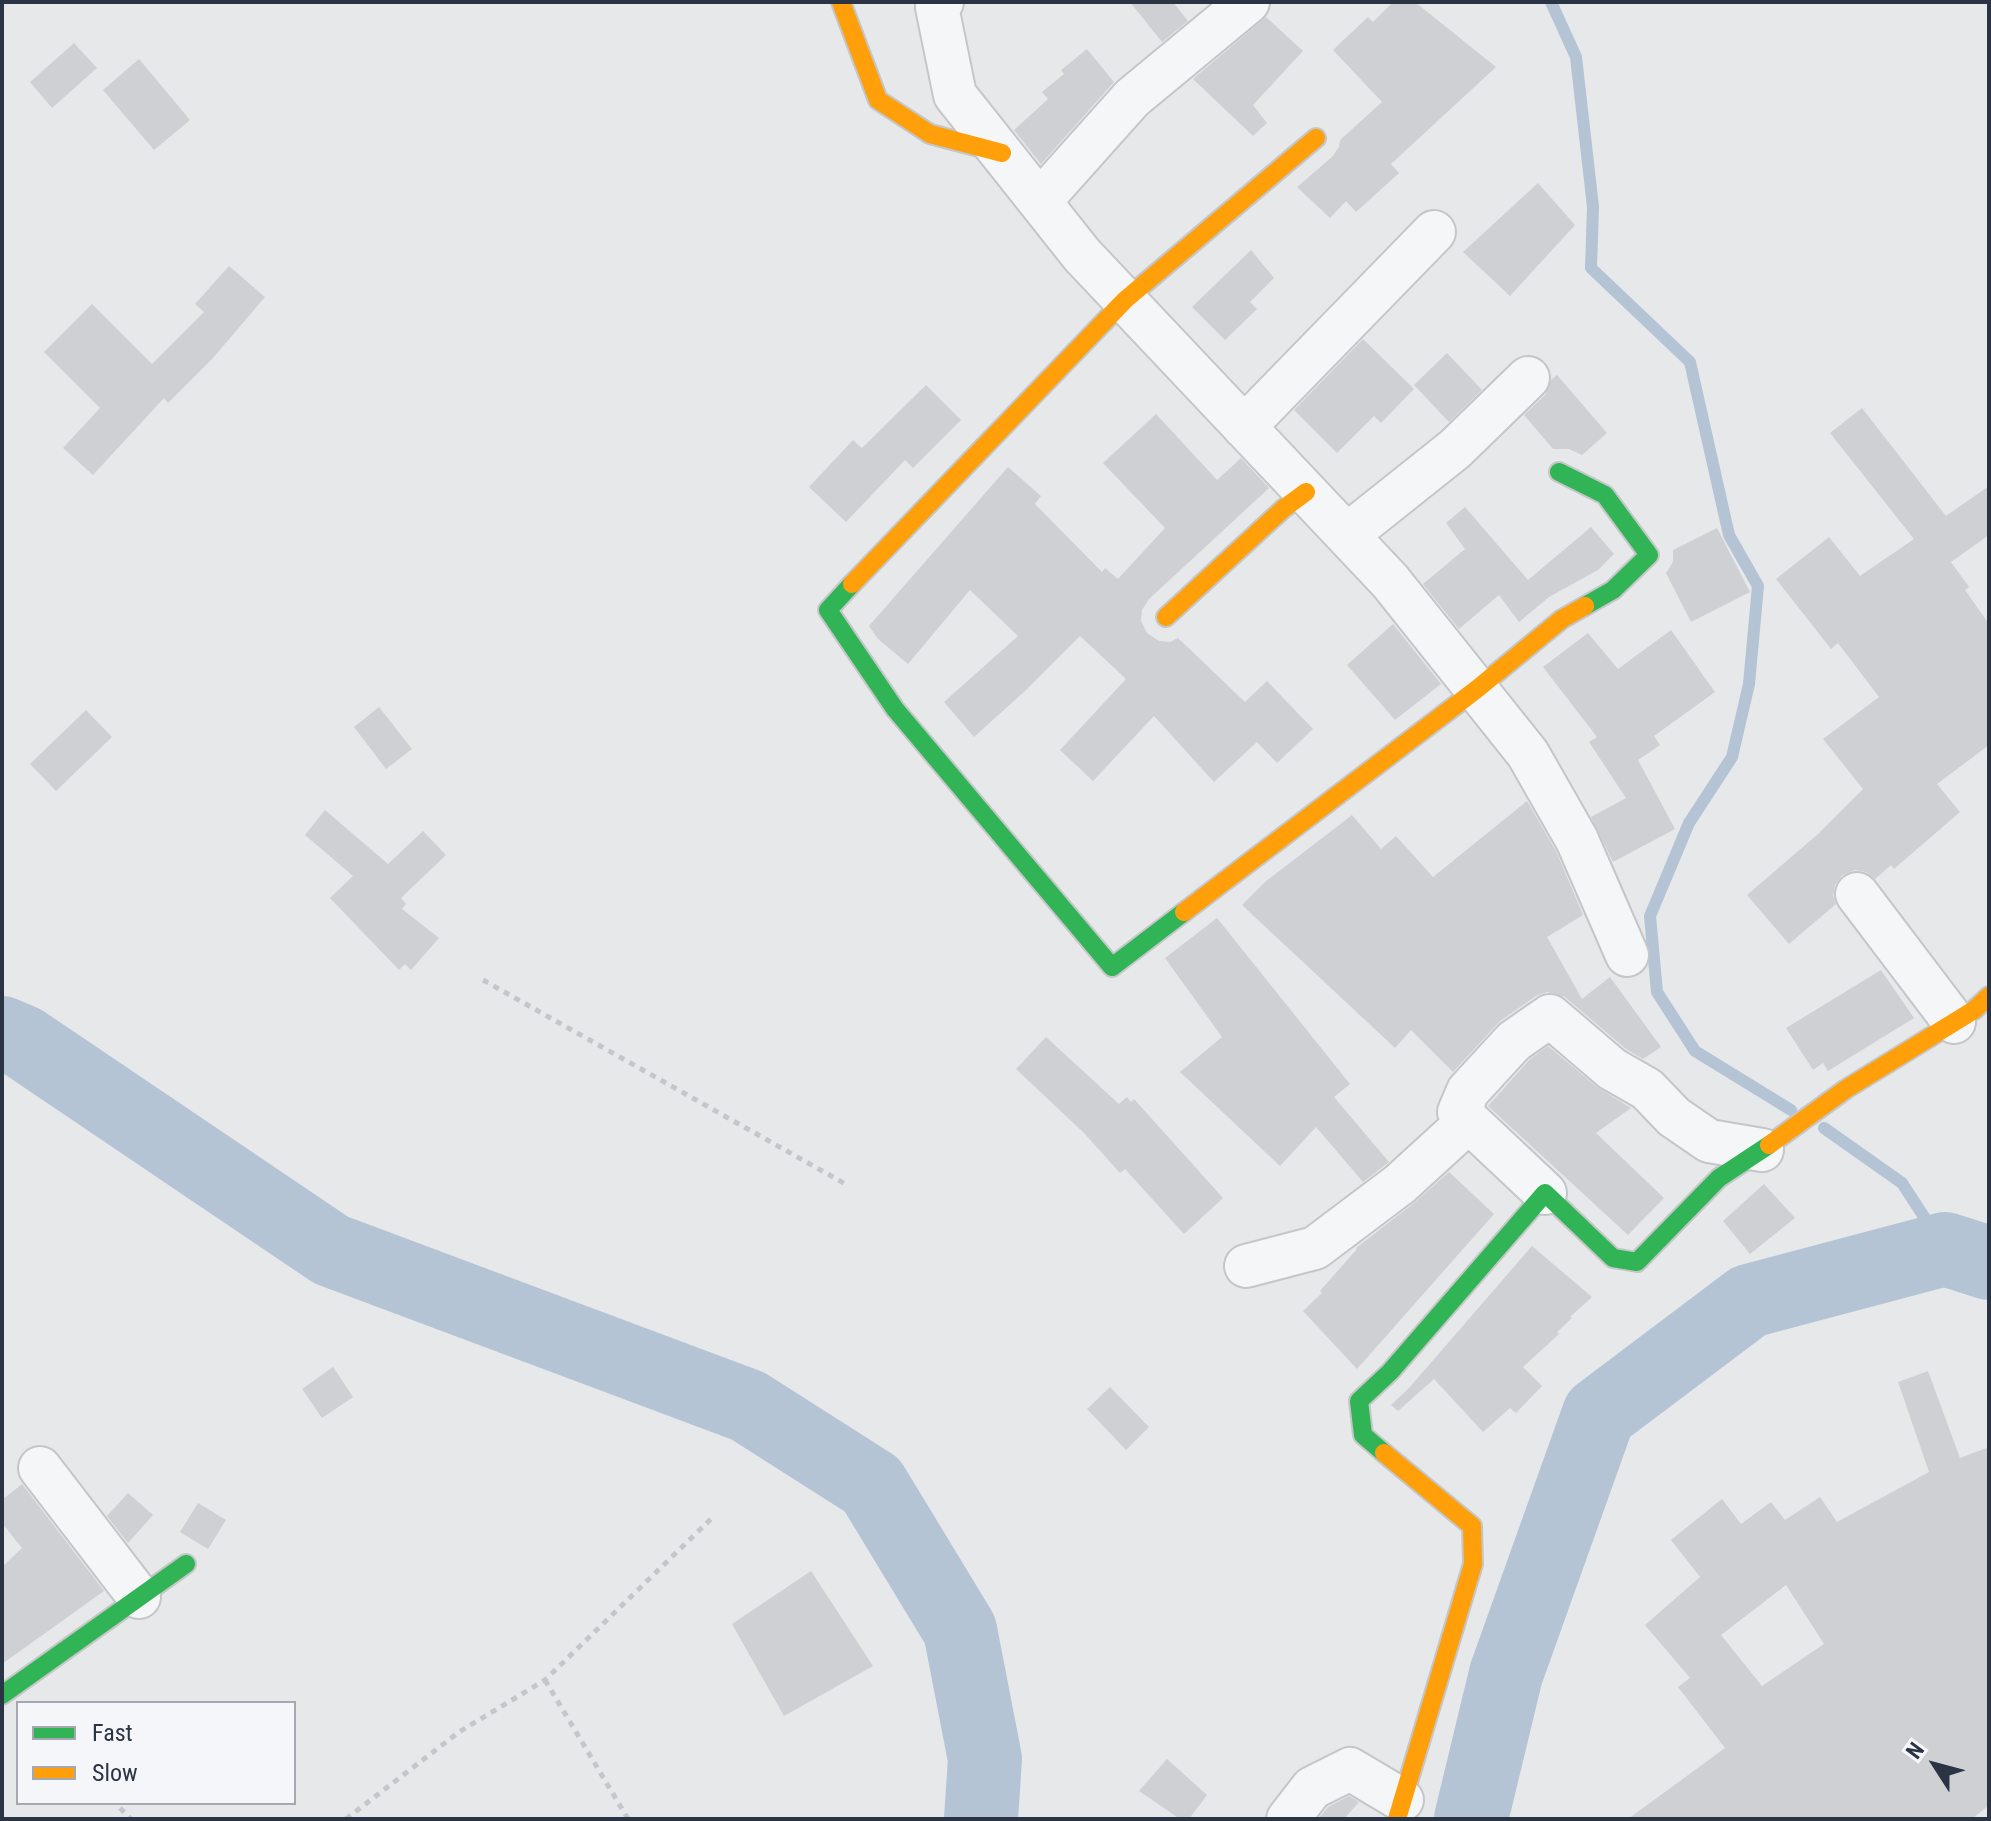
<!DOCTYPE html>
<html>
<head>
<meta charset="utf-8">
<style>
  body { margin:0 }
  #map { position:relative; width:1991px; height:1821px; overflow:hidden; background:#e6e8ea; font-family:"Roboto Condensed",sans-serif }
  canvas { display:block }
  .frame { position:absolute; inset:0; border:4px solid #2b3445; pointer-events:none }
  .legend { position:absolute; left:16px; top:1701px; width:280px; height:104px; box-sizing:border-box; background:#f4f6f9; border:2px solid #a4a8b1; margin:0; padding:10px 14px; list-style:none; font-size:24px; color:#2b3445 }
  .legend li { display:flex; align-items:center; gap:16px; height:40px }
  .legend b { width:40px; border:2px solid #a4a8b1 }
  .north { position:absolute; left:1895px; top:1725px; width:80px; height:80px; -webkit-text-stroke:6px #f4f6f9; paint-order:stroke; rotate:306deg; font-size:22px; font-weight:700; line-height:32px; text-align:center; color:#2b3445 }
  .north::after { content:''; display:block; margin:auto; width:28px; height:36px; background:#2b3445; clip-path:polygon(50% 0,100% 100%,50% 72%,0 100%) }
</style>
</head>
<body>
<div id="map">
<canvas width="1991" height="1821"></canvas>
<div class="frame"></div>
<ul class="legend">
<li><b style="height:10px;background:#30b455"></b>Fast</li>
<li><b style="height:10px;background:#ff9f0a"></b>Slow</li>
</ul>
<div class="north">N</div>
</div>
<script>
const context = document.querySelector('canvas').getContext('2d');
context.lineJoin = 'round';
function shape(rows) {
  const path = new Path2D();
  for (const r of rows) {
    path.moveTo(r[0], r[1]);
    for (let i = 2; i < r.length; i += 2) path.lineTo(r[i], r[i + 1]);
  }
  return path;
}
function strokePath(path, color, width, dash) {
  context.strokeStyle = color;
  context.lineWidth = width;
  context.lineCap = dash ? 'butt' : 'round';
  context.setLineDash(dash || []);
  context.stroke(path);
}
function fillPath(path, color) {
  context.fillStyle = color;
  context.fill(path, 'evenodd');
}
strokePath(shape([
  [1551,2,1576,57,1593,207,1591,268,1690,362,1729,535,1758,586,1749,684,1732,757,1689,823,1650,916,1657,992,1695,1051,1791,1110],
  [1824,1128,1902,1183,1945,1249]
]), '#b4c4d5', 12);
strokePath(shape([
  [2,1033,23,1042,331,1250,748,1406,872,1485,960,1630,985,1759,981,1819],
  [1471,1819,1506,1674,1599,1414,1749,1301,1945,1249,1989,1263]
]), '#b4c4d5', 74);
fillPath(shape([
  [1130,2,1173,2,1188,21,1162,42],
  [1393,2,1415,2,1496,67,1391,164,1399,173,1356,212,1346,201,1330,218,1297,187,1332,157,1339,147,1340,140,1382,102,1333,50,1368,17,1373,22],
  [1266,17,1303,51,1253,105,1267,123,1253,136,1193,79],
  [74,43,97,68,52,108,30,82],
  [1087,49,1114,82,1041,164,1014,130,1048,99,1042,92,1064,74,1061,70],
  [139,59,190,120,154,150,103,90],
  [1538,183,1575,225,1510,296,1463,252],
  [1251,250,1274,278,1250,302,1257,309,1225,340,1192,307],
  [229,266,265,297,213,358,168,403,164,398,93,475,63,448,100,408,44,352,92,304,152,364,204,312,195,304],
  [1363,339,1414,389,1381,423,1374,416,1337,453,1294,410],
  [1447,353,1482,390,1449,422,1414,385],
  [1557,375,1607,433,1582,455,1569,449,1553,449,1524,415,1545,395,1551,380],
  [926,385,961,420,913,468,905,460,846,522,809,487,853,440,862,448],
  [1862,408,1946,516,1989,486,1989,535,1951,562,1969,587,1965,590,1989,624,1989,745,1937,784,1960,812,1894,869,1891,865,1875,879,1866,872,1855,870,1842,875,1835,885,1833,896,1836,904,1789,944,1747,895,1818,834,1863,789,1823,739,1879,697,1838,643,1831,649,1776,579,1829,537,1860,576,1914,539,1830,433],
  [1156,414,1217,480,1241,458,1269,488,1149,599,1142,610,1141,621,1147,633,1159,641,1170,642,1178,638,1245,702,1267,681,1313,729,1277,763,1257,742,1214,782,1154,716,1093,781,1060,750,1126,679,1080,636,1025,691,974,737,944,702,1018,636,970,590,908,664,878,639,869,626,1008,467,1041,496,1035,504,1102,572,1105,568,1118,579,1165,528,1103,463],
  [1465,507,1528,580,1591,527,1614,554,1598,570,1549,597,1519,622,1499,595,1459,629,1423,584,1465,549,1446,523],
  [1717,528,1750,592,1691,622,1666,573,1673,562,1673,550],
  [1393,624,1441,684,1395,720,1347,665],
  [1671,630,1715,692,1654,736,1660,745,1638,760,1675,829,1613,862,1591,817,1626,798,1589,742,1597,737,1543,667,1588,633,1618,669],
  [379,707,412,749,386,769,354,727],
  [86,710,112,737,56,791,30,764],
  [1527,801,1556,851,1583,915,1547,937,1582,999,1610,977,1661,1047,1643,1059,1626,1049,1565,997,1547,992,1536,996,1500,1021,1453,1072,1411,1030,1395,1048,1242,905,1265,882,1352,815,1381,849,1396,836,1433,877],
  [325,810,388,864,423,831,446,855,401,898,406,904,402,909,439,938,411,970,405,964,399,970,330,898,353,876,305,835],
  [1217,918,1350,1084,1334,1097,1389,1162,1363,1182,1316,1127,1280,1166,1180,1072,1222,1037,1165,958],
  [1881,970,1914,1018,1828,1071,1823,1063,1813,1070,1786,1028],
  [1046,1037,1119,1104,1127,1097,1131,1102,1134,1099,1223,1198,1184,1234,1125,1169,1120,1173,1084,1133,1016,1069],
  [1548,1046,1597,1087,1631,1108,1596,1133,1664,1198,1628,1235,1488,1106,1530,1059],
  [1449,1172,1494,1214,1357,1369,1303,1311,1322,1293,1320,1291,1357,1249,1356,1248,1414,1203],
  [1764,1184,1795,1218,1750,1254,1723,1221],
  [1532,1246,1592,1297,1570,1317,1572,1318,1557,1332,1559,1334,1523,1367,1542,1386,1516,1413,1510,1408,1483,1432,1434,1379,1398,1411,1391,1405,1409,1388],
  [333,1367,353,1397,322,1418,302,1389],
  [1928,1371,1960,1458,1989,1447,1989,1805,1972,1819,1628,1819,1725,1748,1678,1687,1690,1678,1645,1625,1700,1577,1671,1540,1722,1499,1741,1524,1771,1502,1785,1520,1820,1497,1837,1522,1929,1472,1898,1382],
  [1786,1585,1824,1644,1762,1686,1721,1635],
  [1110,1387,1149,1427,1126,1450,1087,1409],
  [22,1484,104,1591,2,1664,2,1567,22,1548,2,1523,2,1500],
  [128,1493,153,1515,128,1543,107,1516],
  [198,1503,226,1520,208,1549,180,1532],
  [811,1571,873,1666,784,1716,732,1624],
  [1167,1759,1207,1795,1189,1819,1180,1819,1139,1791],
  [1349,1796,1359,1802,1344,1819,1319,1818,1328,1807]
]), '#ced0d3');
const street = shape([
  [942,2,937,7,955,95,1082,255,1390,581,1528,754,1577,840,1627,955],
  [1040,201,1132,98,1248,2],
  [1244,427,1434,232],
  [1347,535,1455,449,1528,378],
  [1857,894,1954,1022],
  [1545,1193,1459,1112,1468,1091,1514,1041,1550,1016,1612,1069,1647,1089,1674,1117,1709,1141,1762,1150],
  [1246,1266,1315,1248,1400,1184,1469,1121],
  [40,1468,139,1597],
  [1288,1819,1312,1788,1350,1769,1402,1800]
]);
const fast = shape([
  [1559,472,1605,495,1649,555,1613,590,1585,606],
  [852,584,828,610,895,709,1112,967,1184,912],
  [1384,1453,1363,1435,1359,1401,1390,1372,1545,1193,1613,1258,1637,1262,1719,1178,1769,1145],
  [2,1695,186,1564]
]);
const slow = shape([
  [841,2,878,100,930,134,1002,153],
  [852,584,1125,300,1316,138],
  [1166,617,1283,509,1306,492],
  [1184,912,1477,689,1562,619,1585,606],
  [1769,1145,1846,1089,1974,1010,1989,996],
  [1384,1453,1472,1526,1473,1564,1397,1819]
]);
strokePath(street, '#c4c6c8', 46);
strokePath(fast, '#c4c6c8', 22);
strokePath(slow, '#c4c6c8', 22);
strokePath(shape([
  [483,980,849,1186],
  [545,1680,628,1819],
  [120,1808,131,1819],
  [346,1819,459,1732,545,1680,713,1517]
]), '#c5c6ca', 5, [6, 6]);
strokePath(street, '#f5f6f7', 42);
strokePath(fast, '#30b455', 18);
strokePath(slow, '#ff9f0a', 18);
</script>
</body>
</html>
